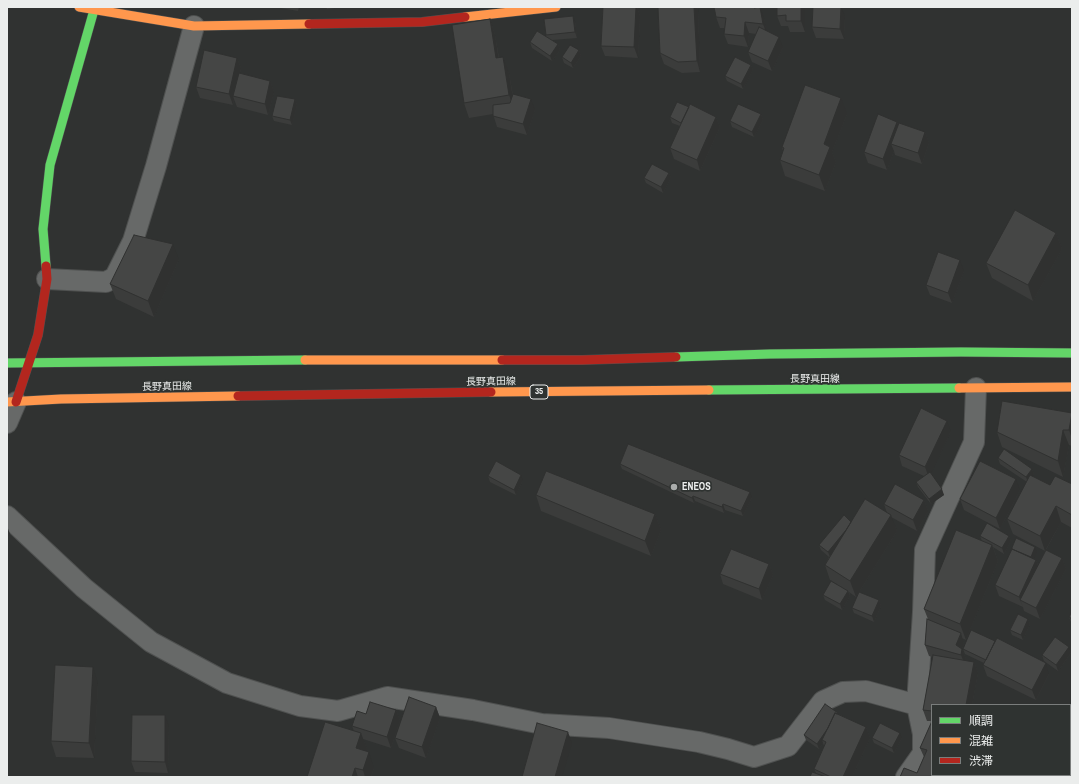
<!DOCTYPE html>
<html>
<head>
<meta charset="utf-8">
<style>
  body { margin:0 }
  #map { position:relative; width:1079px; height:784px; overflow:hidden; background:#303231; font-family:"Archivo Narrow","Noto Sans JP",sans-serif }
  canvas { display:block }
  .frame { position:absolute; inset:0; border:8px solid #ebedec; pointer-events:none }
  .legend { position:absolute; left:931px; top:704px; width:140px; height:72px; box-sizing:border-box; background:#2f3331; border:1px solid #7a7d7c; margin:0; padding:5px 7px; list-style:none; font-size:12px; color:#ebedec }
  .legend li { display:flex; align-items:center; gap:8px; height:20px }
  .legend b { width:20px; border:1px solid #7a7d7c }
</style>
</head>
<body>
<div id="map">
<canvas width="1079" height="784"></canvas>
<div class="frame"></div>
<ul class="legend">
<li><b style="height:5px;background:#63d668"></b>順調</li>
<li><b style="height:5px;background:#ff974d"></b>混雑</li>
<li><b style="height:5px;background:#b3261e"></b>渋滞</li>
</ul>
</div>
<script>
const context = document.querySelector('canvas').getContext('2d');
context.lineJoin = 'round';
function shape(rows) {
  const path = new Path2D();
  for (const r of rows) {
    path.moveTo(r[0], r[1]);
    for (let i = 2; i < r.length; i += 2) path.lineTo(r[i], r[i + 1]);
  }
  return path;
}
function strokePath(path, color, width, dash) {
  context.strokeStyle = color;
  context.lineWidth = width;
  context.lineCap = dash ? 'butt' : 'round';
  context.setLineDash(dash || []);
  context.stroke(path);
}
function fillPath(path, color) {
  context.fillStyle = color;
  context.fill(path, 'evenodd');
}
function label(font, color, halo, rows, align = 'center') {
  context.font = font + ' "Archivo Narrow","Noto Sans JP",sans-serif';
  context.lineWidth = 3.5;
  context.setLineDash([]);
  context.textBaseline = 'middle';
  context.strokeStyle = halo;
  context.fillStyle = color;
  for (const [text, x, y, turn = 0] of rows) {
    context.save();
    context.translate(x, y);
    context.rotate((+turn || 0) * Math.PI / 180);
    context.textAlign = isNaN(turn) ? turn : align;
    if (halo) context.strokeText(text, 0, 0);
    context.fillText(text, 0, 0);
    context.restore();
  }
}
const street = shape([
  [47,279,106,282,115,277,133,241,156,166,194,26],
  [7,423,16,402],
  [7,516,84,588,151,642,227,683,300,706,338,711,387,697,473,710,542,724,609,728,699,742,728,749,754,757,788,746,823,701,843,692,866,691,917,705],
  [1070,718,1072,719],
  [906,777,923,753,923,734,917,705,923,612,925,550,974,442,976,388]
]);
const fast = shape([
  [46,266,43,229,50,165,94,10],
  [676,357,770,354,961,352,1072,353],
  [7,363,305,360],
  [709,390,959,388]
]);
const slow = shape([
  [79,7,194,26,309,24],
  [465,17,556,7],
  [305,360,502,360],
  [959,388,1072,387],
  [491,392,709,390],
  [7,402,61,399,238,396]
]);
const jam = shape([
  [309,24,422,22,465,17],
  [502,360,582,360,676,357],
  [238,396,491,392],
  [16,402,38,335,47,279,46,266]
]);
strokePath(street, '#4f5150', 22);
strokePath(fast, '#4f5150', 10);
strokePath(slow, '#4f5150', 10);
strokePath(jam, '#4f5150', 10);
strokePath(street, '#676968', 20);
strokePath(fast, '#63d668', 9);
strokePath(slow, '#ff974d', 9);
strokePath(jam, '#b3261e', 9);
fillPath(shape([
  [275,7,299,7,298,11],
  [326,7,343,7,327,9],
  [603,7,637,7,640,16,638,58,605,56,601,46],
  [658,7,697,7,698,9,700,72,682,73,664,64,660,53],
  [755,7,764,18,766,31,783,47,772,71,752,62,748,52,756,34,749,33,748,47,728,44,724,34,725,28,720,28,716,17],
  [805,7,805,32,790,32,788,26,781,26,777,16],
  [845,16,844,39,816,38,812,27],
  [490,19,495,35,499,58,509,73,513,96,535,110,527,135,497,127,493,114,469,118,464,103],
  [544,19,575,21,577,38,552,40,558,44,560,50,552,61,532,48,530,42,546,36],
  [579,50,581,56,573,68,564,63,562,57],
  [237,58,241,68,240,73,270,81,274,92,268,115,237,107,234,99,233,105,200,98,196,87],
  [751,65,753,70,743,89,727,81,725,76],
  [295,99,297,105,292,125,274,121,272,116],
  [689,107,716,117,720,127,700,171,674,159,670,148,680,126,672,123,670,117],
  [761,114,763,120,754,137,732,127,730,121],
  [847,114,832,152,836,162,825,191,785,176,780,160,783,151,782,147],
  [897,122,898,124,925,132,929,143,922,164,895,155,894,151,887,170,868,163,864,152],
  [669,173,671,178,663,193,646,183,644,178],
  [1056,233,1062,249,1033,301,992,278,986,263],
  [179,259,154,317,116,299,110,284],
  [964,271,952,303,930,295,926,285],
  [1072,414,1072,446,1069,445,1063,477,1002,447,997,432],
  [951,431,931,473,944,495,931,504,918,487,916,482,924,476,902,466,899,455],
  [998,458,1032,469,1034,474,1032,476,1050,485,1072,484,1072,528,1061,522,1046,550,1062,558,1066,569,1040,619,1024,611,1023,607,999,596,995,585,1037,553,1034,559,1036,560,1038,565,1045,551,1013,534,1007,519,1027,482,1000,464],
  [620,464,752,497,743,516,725,510,724,513,695,501,694,503,622,469],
  [488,476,523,480,516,495,490,482],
  [1020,490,1000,529,964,510,960,499],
  [536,495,655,514,661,530,651,556,541,511],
  [924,500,928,511,917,531,891,517,897,531,856,597,849,592,850,596,842,610,825,600,823,595,838,585,830,580,825,565,829,557,821,550,819,545,851,522,887,513,884,504],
  [987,523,1009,536,1011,541,1004,554,993,547,998,561,966,640,962,638,964,644,962,649,966,659,966,661,974,662,978,673,972,705,932,705,932,775,968,775,967,777,900,777,904,768,917,773,924,757,920,748,932,721,927,721,923,710,933,657,929,656,925,645,927,619,928,619,924,609,956,530,982,541,980,536],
  [769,564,773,575,762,600,723,584,720,574],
  [879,600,881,606,874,622,854,613,852,608],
  [1072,611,1072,623,1071,622,1069,617],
  [1028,619,1030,624,1023,640,1012,635,1010,630],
  [963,649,1049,674,1036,700,987,676,983,665,984,663,965,654],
  [1071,653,1058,671,1044,661,1042,655],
  [98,683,94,758,56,757,51,741],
  [436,707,440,718,426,758,399,748,395,738],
  [396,710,400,721,391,748,363,739,367,749,366,751,374,768,371,777,307,777,354,731,352,726,366,714],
  [838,714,866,727,870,738,852,777,810,777,816,773,814,769,824,746,823,743,819,749,806,740,804,735],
  [169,726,168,773,135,772,131,761],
  [872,738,902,738,894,753,874,743]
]), '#3b3c3b');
fillPath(shape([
  [636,7,637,7,640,16,638,58,634,47],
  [694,7,697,7,698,9,700,72,697,61],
  [760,7,764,18,767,35,763,24],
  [801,7,805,7,805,32,801,21],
  [841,7,845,16,844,39,840,29],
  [573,16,575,21,577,38,575,32],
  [490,19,495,35,501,74,496,58],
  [745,22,749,33,748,47,744,36],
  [779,37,783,47,772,71,768,61],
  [558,44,560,50,552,61,550,56],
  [579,50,581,56,573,68,571,63],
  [503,57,509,73,515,111,509,95],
  [237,58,241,68,235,97,233,96,234,99,233,105,229,94],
  [751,65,753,70,743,89,741,84],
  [270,81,274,92,268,115,265,104],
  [841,98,847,114,832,152,836,162,825,191,819,175,824,144],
  [295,99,297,105,292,125,290,120],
  [531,99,535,110,527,135,523,124],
  [761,114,763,120,754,137,752,132],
  [716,117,720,127,700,171,697,160],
  [897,122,901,133,891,144,894,151,887,170,883,159],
  [925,132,929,143,922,164,918,153],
  [669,173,671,178,663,193,661,187],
  [1056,233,1062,249,1033,301,1028,285],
  [173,244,179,259,154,317,148,301],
  [960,260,964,271,952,303,948,293],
  [1072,413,1072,439,1069,430],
  [947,421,951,431,929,478,925,467],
  [1063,430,1069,445,1063,477,1058,461],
  [1032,469,1034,474,1028,483,1026,477],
  [521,475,523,480,516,495,514,490],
  [1016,479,1020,490,1000,529,996,518],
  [942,489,944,495,931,504,929,499],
  [750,492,752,497,743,516,741,511],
  [693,496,695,501,694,503,692,498],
  [924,500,928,511,917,531,913,520],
  [723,504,725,510,724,513,722,507],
  [1056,506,1061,522,1045,551,1040,536],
  [655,514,661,530,651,556,645,541],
  [891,515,897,531,856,597,850,581],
  [852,522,830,557,828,552],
  [7,526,10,534,7,537],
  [1009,536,1011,541,1004,554,1002,548],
  [992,545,998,561,966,640,960,624],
  [1035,547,1037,553,1032,564,1030,559],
  [1062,558,1066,569,1040,619,1036,608],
  [1036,560,1040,571,1020,600,1023,607,1019,597],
  [769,564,773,575,762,600,759,589],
  [848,591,850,596,842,610,840,604],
  [879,600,881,606,874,622,872,616],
  [1028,619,1030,624,1023,640,1021,635],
  [961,633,964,644,962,649,966,659,965,665,961,655,956,645],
  [1069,647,1071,653,1058,671,1056,665],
  [974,662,978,673,972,705,966,705],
  [1046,663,1049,674,1036,700,1032,690],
  [93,667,98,683,94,758,89,743],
  [436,707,440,718,426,758,422,747],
  [396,710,400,721,391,748,387,737],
  [838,713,840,719,822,740,823,743,819,749,817,744],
  [165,715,169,726,168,773,165,762],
  [866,727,870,738,852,777,843,777],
  [568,732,572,743,562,777,555,777],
  [361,733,367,749,362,764,356,748],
  [900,733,902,738,894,753,892,748],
  [369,752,374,768,371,777,365,777,363,770],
  [355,768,358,777,352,777],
  [955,775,968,775,967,777,954,777]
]), '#303130');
const building = shape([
  [603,7,636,7,634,47,601,46,603,7],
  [658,7,694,7,697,61,678,62,660,53,658,7],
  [714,7,753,7,754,8,760,7,763,24,745,22,744,36,724,34,726,18,716,17,714,7],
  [777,7,801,7,801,21,786,21,786,15,777,16,777,7],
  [813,7,841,7,840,29,812,27,813,7],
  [573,16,575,32,546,35,544,19,573,16],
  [490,19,496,58,503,57,509,95,464,103,452,25,490,19],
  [759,27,779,37,768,61,748,52,759,27],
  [537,31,558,44,550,56,530,42,537,31],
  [570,45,579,50,571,63,562,57,570,45],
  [204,50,237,58,229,94,196,87,204,50],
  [735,57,751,65,741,84,725,76,735,57],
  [239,73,270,81,265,104,233,96,239,73],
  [805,85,841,98,824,144,830,147,819,175,780,160,784,148,782,147,805,85],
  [513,94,531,99,523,124,493,116,493,105,510,103,513,94],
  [277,96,295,99,290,120,272,116,277,96],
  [677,102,689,107,681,123,670,117,677,102],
  [690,104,716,117,697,160,670,148,690,104],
  [738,104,761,114,752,132,730,121,738,104],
  [878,114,897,122,883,159,864,152,878,114],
  [899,123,925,132,918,153,891,144,899,123],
  [652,164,669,173,661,187,644,178,652,164],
  [1015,210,1056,233,1028,285,986,263,1015,210],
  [134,235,173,244,148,301,110,284,134,235],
  [938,252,960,260,948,293,926,285,938,252],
  [1002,401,1072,413,1069,430,1063,430,1058,461,997,432,1002,401],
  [921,408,947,421,925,467,899,455,921,408],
  [628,444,750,492,741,511,723,504,722,507,693,496,692,498,620,464,628,444],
  [1004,449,1032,469,1026,477,998,458,1004,449],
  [496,461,521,475,514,490,488,476,496,461],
  [980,461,1016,479,996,518,960,499,980,461],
  [546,471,655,514,645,541,536,495,546,471],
  [930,472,942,489,929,499,916,482,930,472],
  [1030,475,1050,485,1055,476,1072,484,1072,515,1056,506,1040,536,1007,519,1030,475],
  [895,484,924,500,913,520,884,504,895,484],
  [865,499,891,515,850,581,825,565,865,499],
  [844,515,851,522,846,530,828,552,819,545,844,515],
  [987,523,1009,536,1002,548,980,536,987,523],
  [956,530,992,545,960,624,924,609,956,530],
  [1016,538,1035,547,1031,557,1012,549,1011,550,1016,538],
  [731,549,769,564,759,589,720,574,731,549],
  [1012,549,1036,560,1019,597,995,585,1012,549],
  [1046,550,1062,558,1036,608,1020,600,1046,550],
  [831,581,848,591,840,604,823,595,831,581],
  [859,592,879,600,872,616,852,608,859,592],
  [1072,611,1072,619,1069,617,1072,611],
  [1018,614,1028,619,1021,635,1010,630,1018,614],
  [927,619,961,633,956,645,962,649,961,655,925,645,927,619],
  [971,630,995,641,986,660,963,649,971,630],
  [1055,637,1069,647,1056,665,1042,655,1055,637],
  [997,638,1046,663,1032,690,983,665,997,638],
  [933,655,974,662,966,705,932,705,932,711,923,710,933,655],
  [55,665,93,667,89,743,51,741,55,665],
  [409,697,436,707,422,747,395,738,409,697],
  [370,702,396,710,387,737,352,726,357,711,366,714,370,702],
  [825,704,838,713,837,714,835,713,828,728,817,744,804,735,825,704],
  [835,713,866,727,843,777,831,777,814,769,826,742,822,740,835,713],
  [132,715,165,715,165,762,131,761,132,715],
  [932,721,932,775,955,775,954,777,900,777,904,768,917,773,927,750,920,748,932,721],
  [325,722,361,733,356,748,369,752,363,770,355,768,352,777,307,777,325,722],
  [537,723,568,732,555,777,522,777,537,723],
  [880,723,900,733,892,748,872,738,880,723],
  [812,772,826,777,810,777,812,772]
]);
fillPath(building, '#454645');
strokePath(building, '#303130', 1);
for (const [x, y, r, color] of [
  [674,487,4,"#aaacab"]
]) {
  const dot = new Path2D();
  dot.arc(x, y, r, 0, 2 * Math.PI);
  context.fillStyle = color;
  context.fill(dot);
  strokePath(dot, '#2f3331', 1.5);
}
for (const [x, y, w] of [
  [539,392,18]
]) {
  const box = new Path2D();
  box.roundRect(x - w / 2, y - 7, w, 14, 3);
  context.fillStyle = '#2f3331';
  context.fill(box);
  strokePath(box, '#ebedec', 1);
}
label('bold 9px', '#ebedec', null, [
  ["35",539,392]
]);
label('10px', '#ebedec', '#2f3331', [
  ["長野真田線",815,379],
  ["長野真田線",491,382,-1],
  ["長野真田線",167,387,-1]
]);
label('bold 10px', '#ebedec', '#2f3331', [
  ["ENEOS",682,487]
], 'left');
</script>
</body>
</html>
